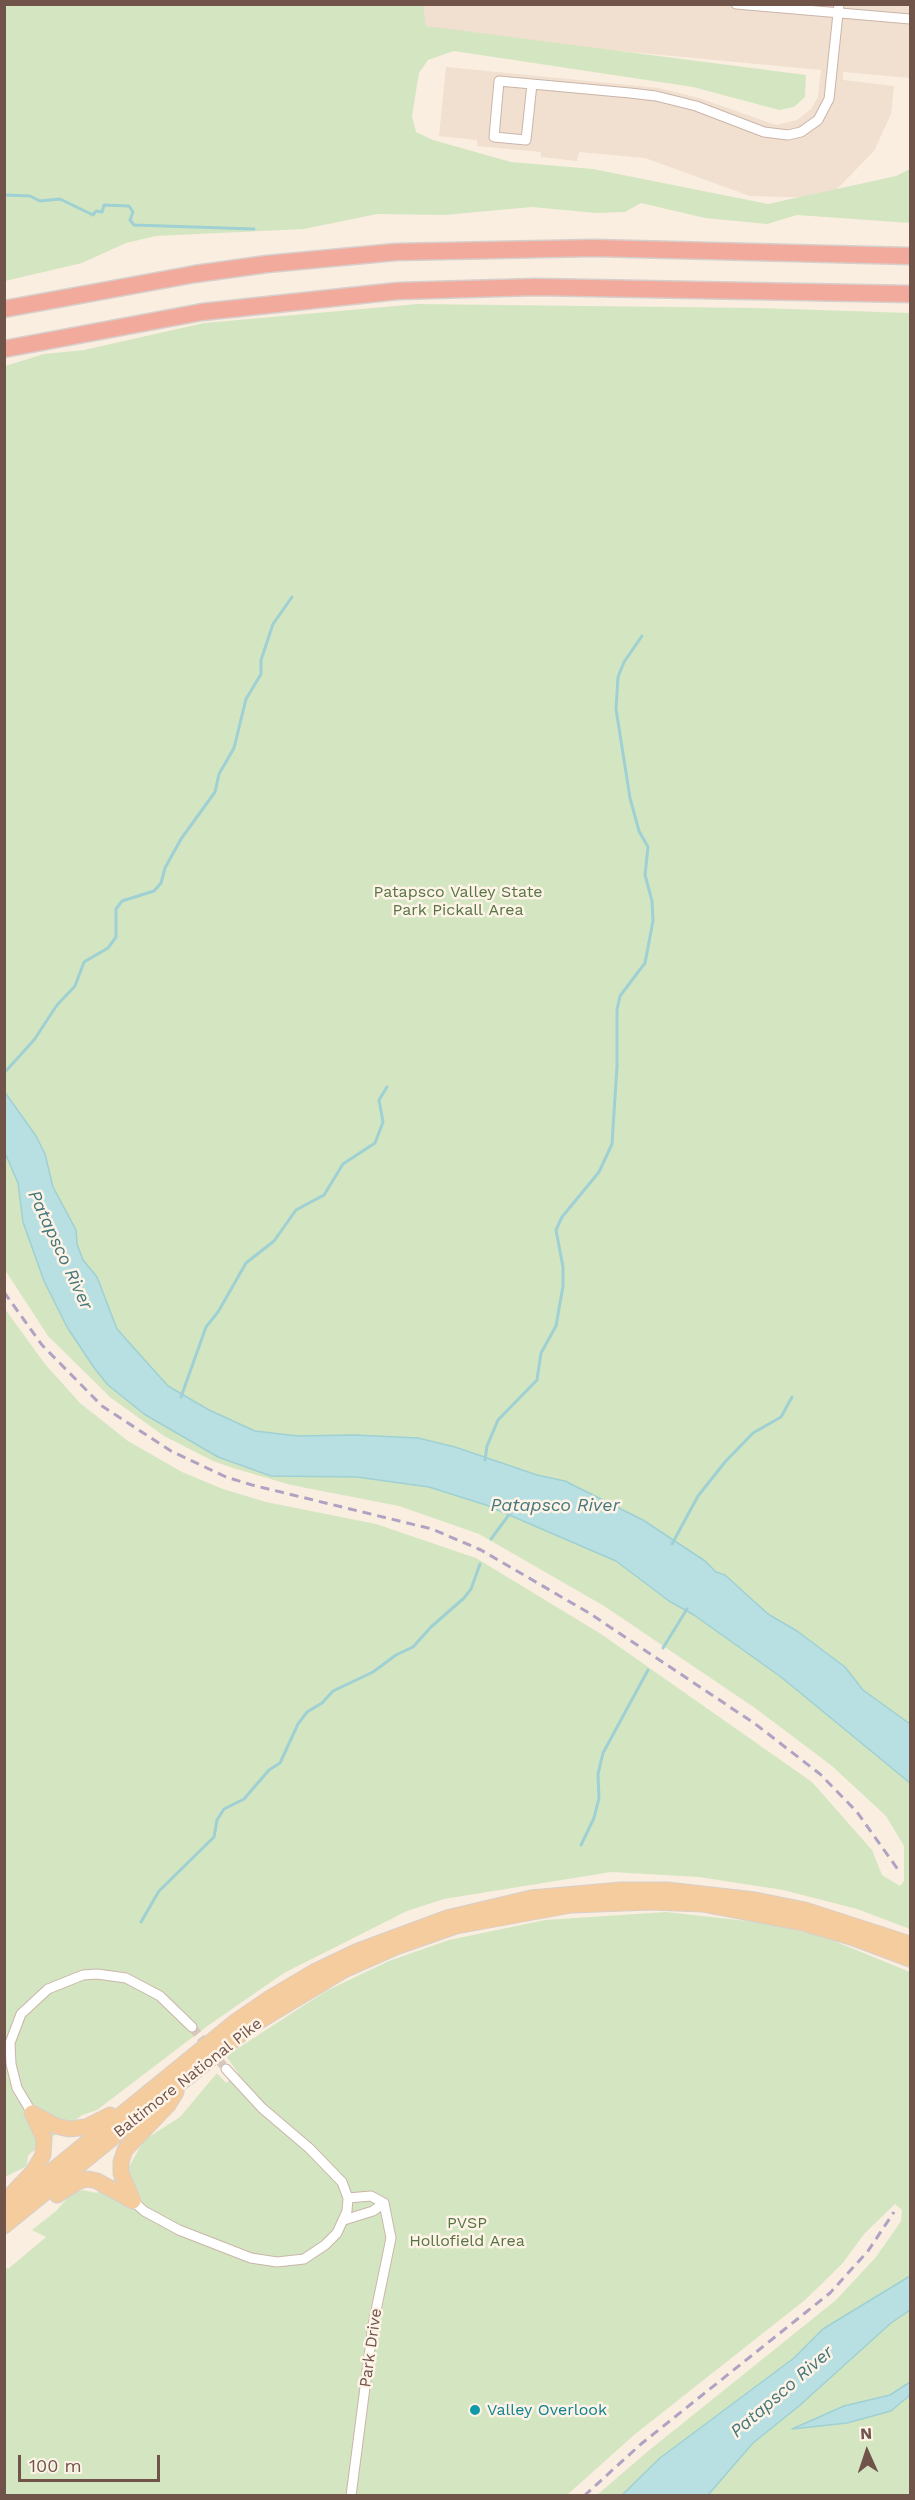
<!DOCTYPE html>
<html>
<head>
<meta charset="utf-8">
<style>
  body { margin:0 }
  #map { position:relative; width:915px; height:2500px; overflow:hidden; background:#faeee1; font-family:"Work Sans",sans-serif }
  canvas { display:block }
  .frame { position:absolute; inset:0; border:6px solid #70544a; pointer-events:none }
  .north { position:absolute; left:837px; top:2422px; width:60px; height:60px; -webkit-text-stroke:4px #fef3e7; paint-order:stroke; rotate:357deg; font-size:16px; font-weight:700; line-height:24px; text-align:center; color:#70544a }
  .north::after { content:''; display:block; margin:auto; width:21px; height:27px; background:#70544a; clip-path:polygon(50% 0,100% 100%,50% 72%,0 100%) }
  .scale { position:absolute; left:18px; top:2455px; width:142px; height:27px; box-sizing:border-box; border:3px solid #70544a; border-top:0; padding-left:8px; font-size:18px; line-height:21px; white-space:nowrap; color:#70544a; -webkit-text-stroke:4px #fef3e7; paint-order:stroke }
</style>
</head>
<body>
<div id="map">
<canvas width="915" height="2500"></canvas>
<div class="frame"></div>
<div class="north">N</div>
<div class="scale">100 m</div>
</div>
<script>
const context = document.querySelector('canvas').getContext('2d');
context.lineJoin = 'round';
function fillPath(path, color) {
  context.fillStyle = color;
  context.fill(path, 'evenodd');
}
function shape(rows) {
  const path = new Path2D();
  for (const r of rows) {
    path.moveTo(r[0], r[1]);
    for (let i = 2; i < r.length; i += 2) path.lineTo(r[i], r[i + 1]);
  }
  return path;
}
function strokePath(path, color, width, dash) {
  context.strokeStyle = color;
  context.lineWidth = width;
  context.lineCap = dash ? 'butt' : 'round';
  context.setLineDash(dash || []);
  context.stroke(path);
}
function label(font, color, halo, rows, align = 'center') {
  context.font = font + ' "Work Sans",sans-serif';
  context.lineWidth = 5;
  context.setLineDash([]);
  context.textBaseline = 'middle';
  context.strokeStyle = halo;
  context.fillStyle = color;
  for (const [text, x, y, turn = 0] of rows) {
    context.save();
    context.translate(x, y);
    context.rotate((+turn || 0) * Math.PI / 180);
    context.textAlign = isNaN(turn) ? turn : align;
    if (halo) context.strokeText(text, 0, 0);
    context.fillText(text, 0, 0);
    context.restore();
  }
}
fillPath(shape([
  [413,5,910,5,910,78,843,72,843,80,894,86,891,114,874,151,828,198,750,196,645,158,579,152,577,161,541,157,541,152,477,146,477,140,439,136,446,67,659,88,699,98,776,125,797,120,811,109,818,97,821,70,409,31]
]), '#f1dfd0');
fillPath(shape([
  [4,5,423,5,426,26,806,75,805,97,794,107,779,110,693,87,454,51,428,60,419,73,412,116,416,132,433,140,511,162,593,169,768,204,896,176,910,169,910,223,797,215,767,224,705,218,641,203,625,212,596,213,532,207,444,215,377,214,304,229,156,236,126,243,82,263,5,281],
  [418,304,758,308,910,313,910,1929,857,1909,783,1890,699,1877,611,1872,444,1899,407,1911,284,1973,206,2027,97,2110,82,2115,28,2155,27,2166,5,2177,5,1309,45,1364,80,1403,128,1441,182,1472,223,1489,266,1502,376,1524,476,1558,601,1634,812,1782,872,1850,882,1875,900,1886,904,1881,904,1846,886,1816,832,1766,755,1708,604,1606,479,1534,399,1506,291,1485,233,1468,213,1461,164,1436,111,1398,48,1336,5,1270,5,366,44,354,84,350,204,323],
  [666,1912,774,1924,827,1938,910,1972,910,2495,597,2495,647,2452,836,2300,876,2257,901,2221,902,2210,895,2204,865,2233,842,2264,805,2300,634,2435,567,2495,5,2495,4,2266,8,2269,46,2237,32,2230,56,2211,71,2194,82,2190,97,2193,130,2165,144,2140,180,2117,217,2073,226,2083,238,2073,226,2056,326,1991,389,1961,449,1940,545,1920]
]), '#d4e6c1');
const water = shape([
  [4,1091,36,1136,45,1154,53,1187,76,1230,77,1244,83,1260,97,1277,117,1329,168,1386,209,1410,255,1431,298,1436,354,1435,418,1438,455,1447,537,1475,565,1481,643,1520,705,1561,716,1572,725,1575,768,1614,797,1631,845,1667,863,1690,910,1724,910,1783,781,1677,694,1615,669,1601,616,1561,486,1505,429,1487,357,1477,271,1476,218,1457,144,1414,108,1385,95,1369,67,1327,44,1281,23,1222,18,1183,5,1153,4,1091],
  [910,2276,910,2310,891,2323,799,2406,753,2443,708,2495,622,2495,660,2458,794,2358,823,2329,910,2276],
  [910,2382,910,2395,891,2411,847,2423,792,2429,844,2406,890,2395,910,2382]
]);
fillPath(water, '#b8e0e2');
strokePath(water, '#9fd0d3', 1.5);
strokePath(shape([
  [4,195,30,196,40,201,60,199,93,215,96,211,102,212,104,205,129,206,133,212,130,220,134,225,254,229],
  [4,1073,34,1040,57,1005,75,986,84,962,108,948,116,937,116,909,122,901,154,891,161,883,165,868,181,839,215,792,219,774,234,748,246,699,261,674,261,660,273,624,292,597],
  [181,1397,206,1327,218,1312,246,1263,274,1241,296,1210,324,1195,343,1164,375,1143,383,1122,379,1100,387,1087],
  [485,1460,487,1446,498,1420,537,1380,541,1353,556,1326,563,1286,563,1267,556,1230,562,1217,599,1172,612,1144,617,1066,617,1010,620,996,645,963,653,921,652,901,645,875,648,847,639,831,630,798,616,709,618,677,624,662,642,636],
  [491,1539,511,1512],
  [672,1544,698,1496,725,1462,753,1433,781,1417,792,1397],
  [663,1648,687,1609],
  [581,1845,594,1818,599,1798,598,1774,603,1753,648,1670],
  [141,1922,159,1891,214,1837,217,1820,224,1809,244,1799,269,1770,280,1763,298,1724,307,1712,322,1703,333,1691,373,1672,396,1655,413,1647,431,1627,464,1598,471,1589,480,1564]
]), '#9fd0d3', 3);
strokePath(shape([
  [192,2027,226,2069]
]), '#d8c8bb', 9, [9, 4.5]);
const street = shape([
  [736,4,910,19],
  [532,84,526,140,494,137,499,81,630,93,656,96,696,106,764,132,788,135,801,132,818,120,829,99,839,4],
  [32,2113,17,2088,11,2064,10,2043,21,2014,48,1989,83,1975,97,1974,126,1978,160,1996,192,2027],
  [348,2198,371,2196,384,2203,391,2238,373,2325,351,2496],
  [133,2201,144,2211,179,2230,251,2258,277,2262,304,2259,325,2245,337,2233,347,2211,348,2198,342,2182,309,2148,262,2108,226,2069],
  [344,2220,373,2211,384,2203]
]);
const primary = shape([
  [32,2113,56,2126,69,2129,86,2127,110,2115],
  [57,2195,79,2181,88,2179,97,2181,131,2200],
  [7,2199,33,2172,43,2155,44,2138,32,2113],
  [133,2201,121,2173,121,2162,125,2150,168,2105,176,2092],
  [4,2210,235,2022,270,1998,314,1972,358,1951,447,1918,531,1898,621,1890,667,1890,755,1900,805,1910,910,1944],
  [4,2226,251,2026,344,1970,396,1947,456,1926,571,1905,651,1902,702,1904,803,1923,851,1937,910,1959]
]);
const highway = shape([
  [4,309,195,274,267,264,396,252,594,248,910,256],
  [4,349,202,312,398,291,536,287,910,294]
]);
strokePath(street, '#cab5a9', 11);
strokePath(primary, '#d7cfcc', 17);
strokePath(highway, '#d7cfcc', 19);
strokePath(street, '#fff', 9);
strokePath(primary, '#f5cc9d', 15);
strokePath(highway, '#f1aa9c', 16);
strokePath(shape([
  [4,1292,42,1345,102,1406,171,1451,226,1477,252,1485,432,1529,481,1550,589,1613,754,1723,820,1774,857,1812,899,1871],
  [584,2496,641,2444,830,2293,868,2251,894,2212]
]), '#b0a2c2', 3, [9, 6]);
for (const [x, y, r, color] of [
  [475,2410,6,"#0f9aa8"]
]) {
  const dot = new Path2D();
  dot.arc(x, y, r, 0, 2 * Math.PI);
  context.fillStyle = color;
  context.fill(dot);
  strokePath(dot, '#fef3e7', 2);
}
label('16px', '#567543', '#fef3e7', [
  ["Patapsco Valley State",458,892],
  ["Park Pickall Area",458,910],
  ["PVSP",467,2223],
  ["Hollofield Area",467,2241]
]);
label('16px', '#70544a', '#fef3e7', [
  ["Baltimore National Pike",188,2078,-38],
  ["Park Drive",371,2348,-82]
]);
label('16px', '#0d838f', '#fef3e7', [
  ["Valley Overlook",487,2410]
], 'left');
label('italic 18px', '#43777b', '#fef3e7', [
  ["Patapsco River",60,1250,65],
  ["Patapsco River",555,1506],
  ["Patapsco River",782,2392,-41]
]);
</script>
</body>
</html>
